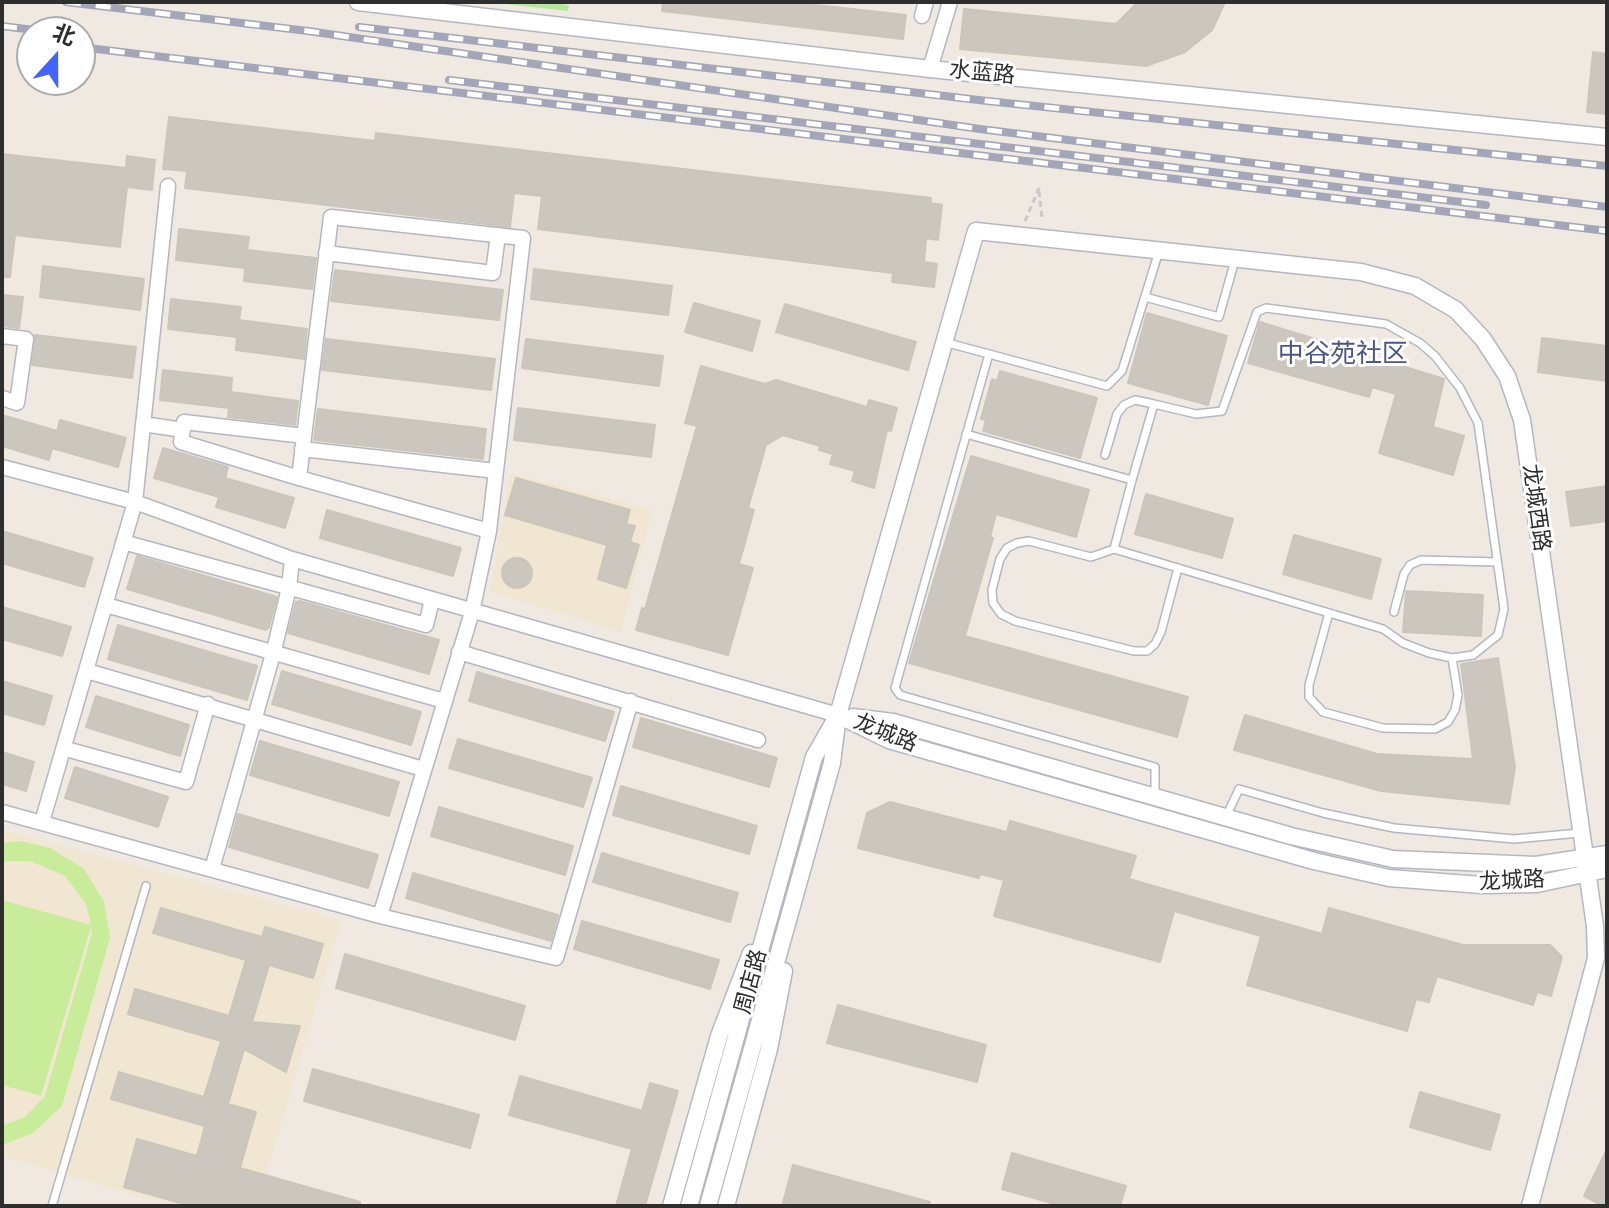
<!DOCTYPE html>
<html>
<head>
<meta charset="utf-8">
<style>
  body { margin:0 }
  #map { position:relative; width:1609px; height:1208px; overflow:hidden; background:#efe9e1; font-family:"Roboto Condensed","Noto Sans SC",sans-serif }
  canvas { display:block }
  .frame { position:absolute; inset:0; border:4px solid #2e2e2e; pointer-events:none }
  .north { position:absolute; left:16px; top:16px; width:80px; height:80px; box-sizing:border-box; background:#fff; border:2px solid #ababab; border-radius:50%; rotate:21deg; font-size:22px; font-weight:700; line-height:32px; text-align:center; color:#2e2e2e }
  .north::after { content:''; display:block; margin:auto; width:28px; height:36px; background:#4264fb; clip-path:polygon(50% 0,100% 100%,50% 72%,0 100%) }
</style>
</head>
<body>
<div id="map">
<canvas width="1609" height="1208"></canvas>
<div class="frame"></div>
<div class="north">北</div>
</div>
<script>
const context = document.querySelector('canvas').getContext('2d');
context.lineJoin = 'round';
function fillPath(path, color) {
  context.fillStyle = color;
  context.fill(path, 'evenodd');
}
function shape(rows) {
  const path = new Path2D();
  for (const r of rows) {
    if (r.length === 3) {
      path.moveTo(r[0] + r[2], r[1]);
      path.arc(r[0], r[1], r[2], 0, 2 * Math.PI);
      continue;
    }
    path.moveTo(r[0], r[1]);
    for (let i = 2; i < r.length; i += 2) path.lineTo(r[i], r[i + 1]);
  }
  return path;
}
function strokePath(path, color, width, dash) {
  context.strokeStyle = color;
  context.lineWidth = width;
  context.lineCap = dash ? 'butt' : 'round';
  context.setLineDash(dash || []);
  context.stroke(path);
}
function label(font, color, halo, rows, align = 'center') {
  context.font = font + ' "Roboto Condensed","Noto Sans SC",sans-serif';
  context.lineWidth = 6;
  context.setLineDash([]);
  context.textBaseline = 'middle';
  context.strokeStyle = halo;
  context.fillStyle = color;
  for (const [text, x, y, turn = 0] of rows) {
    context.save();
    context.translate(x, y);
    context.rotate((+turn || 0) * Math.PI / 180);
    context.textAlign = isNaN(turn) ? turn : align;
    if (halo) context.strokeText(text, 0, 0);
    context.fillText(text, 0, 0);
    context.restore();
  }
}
fillPath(shape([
  [510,473,652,510,621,632,490,591],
  [2,830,341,920,257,1206,174,1206,2,1156]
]), '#f0e6d1');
fillPath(shape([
  [487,2,559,2,569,6,568,11]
]), '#b6e59e');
fillPath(shape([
  [20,841,50,848,84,869,104,902,110,938,62,1106,33,1133,2,1145,2,1126,25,1117,45,1096,92,933,91,927,41,1096,2,1085,2,900,91,925,86,904,65,876,30,861,2,861,2,843]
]), '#c9ec9a');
const building = shape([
  [663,2,789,2,906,15,903,39,662,11,663,2],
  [1138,2,1225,2,1212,30,1185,52,1146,66,960,49,964,9,1116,24,1138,2],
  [1593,52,1607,54,1607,114,1587,112,1593,52],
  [169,117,375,141,376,133,931,198,930,203,942,205,938,240,926,238,924,262,937,264,934,287,892,282,893,273,538,229,542,196,514,193,510,227,185,188,187,171,163,169,169,117],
  [2,154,126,168,127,156,155,160,152,190,127,187,120,247,15,235,10,277,2,277,2,154],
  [179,229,249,237,247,250,316,258,312,289,244,281,245,268,176,260,179,229],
  [43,266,144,279,140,310,40,297,43,266],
  [534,269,672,286,668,315,531,299,534,269],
  [335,270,503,290,499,320,331,301,335,270],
  [2,295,23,297,19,328,2,326,2,295],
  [171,299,241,307,239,320,307,329,304,359,236,350,237,337,168,329,171,299],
  [694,303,760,321,752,351,685,332,694,303],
  [785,304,916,342,908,370,776,332,785,304],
  [1147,313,1227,336,1208,405,1128,383,1147,313],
  [1260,322,1444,379,1433,427,1464,436,1453,475,1379,453,1396,394,1372,387,1369,397,1248,363,1260,322],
  [35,335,136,347,132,378,32,365,35,335],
  [1542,338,1607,346,1607,381,1538,372,1542,338],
  [326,339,495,359,491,390,322,370,326,339],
  [526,339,663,356,659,386,522,368,526,339],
  [701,366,765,384,776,380,867,407,869,400,897,408,891,431,887,430,874,488,852,481,855,471,830,464,833,454,819,450,820,446,783,435,766,445,748,508,754,510,739,564,753,568,728,655,636,630,642,608,645,609,697,426,685,423,701,366],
  [163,370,232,378,231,392,298,401,295,425,228,417,229,408,160,400,163,370],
  [1000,371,1097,398,1080,458,983,431,986,420,981,419,992,379,997,381,1000,371],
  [518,408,655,425,651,457,514,440,518,408],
  [318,409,486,429,483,459,314,440,318,409],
  [2,415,57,431,60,420,126,438,118,467,52,448,49,460,2,446,2,415],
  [163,448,228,467,225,478,294,498,285,528,216,507,219,497,154,478,163,448],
  [971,456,1089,490,1076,537,996,514,990,537,993,538,965,636,1188,697,1177,737,909,663,971,456],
  [516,478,630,510,626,524,635,526,630,542,639,545,626,588,598,579,607,545,505,515,516,478],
  [1607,486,1607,521,1571,526,1566,492,1607,486],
  [1146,494,1233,519,1222,558,1135,534,1146,494],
  [327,510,461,548,453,576,320,538,327,510],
  [2,531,93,558,84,587,2,563,2,531],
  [1294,535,1381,559,1371,599,1283,574,1294,535],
  [137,556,277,597,269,627,266,630,127,589,137,556],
  [517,573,15],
  [1406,591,1483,595,1481,636,1403,632,1406,591],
  [300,601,439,640,429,674,288,633,296,602,300,601],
  [2,607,71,627,62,656,2,639,2,607],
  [118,625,257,666,247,700,108,659,118,625],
  [1498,658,1515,767,1509,804,1381,791,1234,750,1245,715,1377,754,1473,759,1461,664,1498,658],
  [282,671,421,712,411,745,272,704,282,671],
  [477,672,614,712,605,741,469,701,477,672],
  [2,681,52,696,44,725,2,713,2,681],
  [96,696,189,725,180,756,86,727,96,696],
  [641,718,777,758,769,787,633,747,641,718],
  [458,739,592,778,583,807,449,768,458,739],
  [260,741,399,782,389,816,250,775,260,741],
  [2,752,34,762,26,791,2,784,2,752],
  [75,767,168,797,158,827,65,798,75,767],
  [621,786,757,826,749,854,613,815,621,786],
  [890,802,1007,832,1010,821,1136,856,1129,879,1322,934,1329,908,1463,945,1550,945,1562,957,1551,996,1537,992,1533,1005,1437,976,1429,1002,1416,999,1407,1031,1247,985,1261,936,1174,911,1160,962,994,916,1004,880,980,874,979,878,858,848,867,813,890,802],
  [439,807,573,846,565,875,431,836,439,807],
  [238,814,378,855,368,888,229,847,238,814],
  [602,853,738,893,730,922,593,882,602,853],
  [413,873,558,915,551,941,406,898,413,873],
  [161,908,262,937,265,927,323,944,313,978,269,965,252,1022,300,1026,286,1072,244,1049,228,1104,256,1112,240,1168,360,1202,360,1206,191,1206,124,1187,137,1139,197,1156,205,1126,111,1099,119,1072,204,1097,221,1041,128,1014,135,989,229,1016,246,960,153,933,161,908],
  [582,921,719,960,710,989,574,949,582,921],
  [345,954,525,1006,515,1040,336,988,345,954],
  [838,1005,986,1045,977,1082,827,1043,838,1005],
  [313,1069,479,1115,470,1148,304,1101,313,1069],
  [520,1076,642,1111,650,1083,678,1091,645,1206,616,1206,632,1149,509,1115,520,1076],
  [1420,1092,1500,1115,1490,1150,1410,1127,1420,1092],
  [1607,1149,1607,1206,1603,1206,1584,1196,1607,1149],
  [1012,1153,1126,1186,1120,1206,1062,1206,1002,1189,1012,1153],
  [793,1165,930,1202,929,1206,795,1206,783,1203,793,1165]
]);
fillPath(building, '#cbc7bf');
strokePath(building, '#cbc5ba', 2);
const service = shape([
  [1145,297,1219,317,1235,260],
  [944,342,989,354,895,688,900,695,1155,767,1155,796],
  [989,354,1107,386,1122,371,1159,251],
  [966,434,1132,480,1114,549,1383,629,1403,643,1429,653,1452,658,1473,655,1498,635,1504,609,1478,423,1460,388,1435,356,1420,343,1386,324,1266,308,1257,312,1222,411,1196,414,1154,404,1132,480],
  [1105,455,1117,414,1124,405,1135,400,1154,404],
  [1114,549,1091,557,1029,541,1017,543,1007,548,1000,559,992,590,993,603,1001,614,1015,621,1134,651,1147,651,1155,644,1161,632,1178,568],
  [1394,612,1404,574,1410,565,1421,560,1497,562],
  [1329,613,1309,685,1309,697,1323,712,1383,728,1435,729,1448,722,1455,710,1458,695,1452,658],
  [1226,817,1239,789,1323,813,1394,828,1514,839,1580,833],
  [52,1206,146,886]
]);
const minor = shape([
  [922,16,926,2],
  [930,69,950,2],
  [326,253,493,273,498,235],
  [2,336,26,339,17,403,2,398],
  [143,424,183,430],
  [302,449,496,471],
  [2,467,135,502,292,559,838,715],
  [299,478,181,442,184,422,304,436],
  [123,542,426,625,432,600],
  [106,605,444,701],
  [459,652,758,740],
  [87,671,423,769],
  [66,749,186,782,208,704],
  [2,812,380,916,556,958,631,701],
  [42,822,135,502,168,186],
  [212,869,273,654,289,588,292,559],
  [380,916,472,612,489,531,523,238,331,217,299,478,489,531]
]);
const tertiary = shape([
  [358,2,930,69,1607,137],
  [838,715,889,740,1314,861,1389,878,1482,885,1537,884,1607,869],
  [853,717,893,722,1291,836,1393,859,1536,865,1607,854],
  [671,1206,719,1036,751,953],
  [689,1206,814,757,834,722],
  [708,1206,832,763,838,715,976,231,1361,272,1415,286,1456,310,1483,339,1507,376,1522,420,1595,926,1596,958,1530,1206],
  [726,1206,769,1049,784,971]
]);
strokePath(service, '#b4b7c1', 10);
strokePath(minor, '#b4b7c1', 17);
strokePath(tertiary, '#b4b7c1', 19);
strokePath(shape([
  [1039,191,1042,219],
  [1025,221,1039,188]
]), '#c9c9c9', 3, [6, 4]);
strokePath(service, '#fff', 7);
strokePath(minor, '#fff', 14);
strokePath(tertiary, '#fff', 16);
const rail = shape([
  [66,2,308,31,980,129,1607,207],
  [2,26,50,32],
  [359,27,987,101,1607,166],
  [80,47,1607,231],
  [449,80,1486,205]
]);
strokePath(rail, '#a3a6b8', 8);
strokePath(rail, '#fff', 5, [15]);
label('22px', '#2e2e2e', '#fff', [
  ["水蓝路",982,74,6],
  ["龙城西路",1535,508,82],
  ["龙城路",885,734,22],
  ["龙城路",1512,882,-3],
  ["周店路",752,982,-75]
]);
label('26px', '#4d5680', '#fff', [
  ["中谷苑社区",1343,355]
]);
</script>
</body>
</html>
